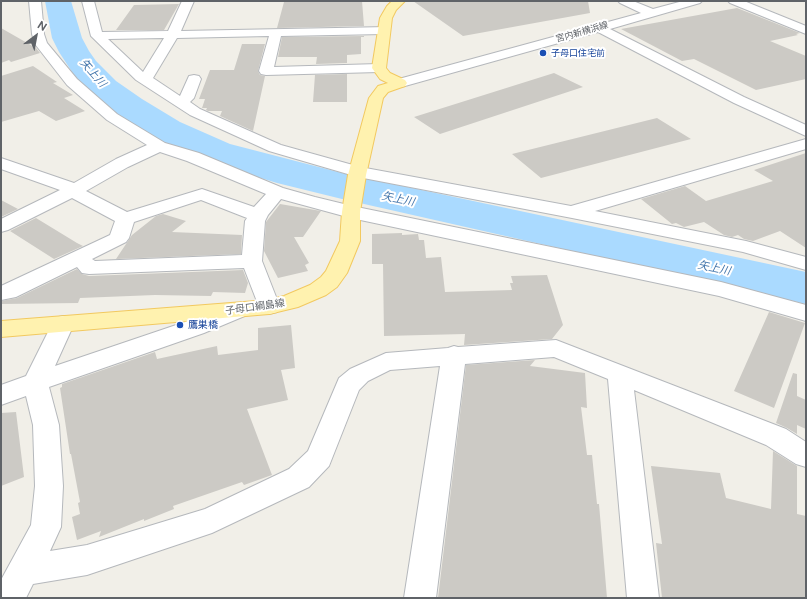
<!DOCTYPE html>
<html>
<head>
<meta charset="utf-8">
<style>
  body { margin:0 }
  #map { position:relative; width:807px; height:599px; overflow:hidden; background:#f1efe8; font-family:"Public Sans",sans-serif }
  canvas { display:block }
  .frame { position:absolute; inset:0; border:2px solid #5f6368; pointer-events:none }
  .north { position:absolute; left:16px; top:16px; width:40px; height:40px; -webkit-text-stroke:3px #fff; paint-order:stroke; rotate:32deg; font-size:11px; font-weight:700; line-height:16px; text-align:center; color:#5f6368 }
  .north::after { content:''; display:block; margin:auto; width:14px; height:18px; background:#5f6368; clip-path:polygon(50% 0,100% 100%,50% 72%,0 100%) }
</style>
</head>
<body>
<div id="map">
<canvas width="807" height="599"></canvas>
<div class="frame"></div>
<div class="north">N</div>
</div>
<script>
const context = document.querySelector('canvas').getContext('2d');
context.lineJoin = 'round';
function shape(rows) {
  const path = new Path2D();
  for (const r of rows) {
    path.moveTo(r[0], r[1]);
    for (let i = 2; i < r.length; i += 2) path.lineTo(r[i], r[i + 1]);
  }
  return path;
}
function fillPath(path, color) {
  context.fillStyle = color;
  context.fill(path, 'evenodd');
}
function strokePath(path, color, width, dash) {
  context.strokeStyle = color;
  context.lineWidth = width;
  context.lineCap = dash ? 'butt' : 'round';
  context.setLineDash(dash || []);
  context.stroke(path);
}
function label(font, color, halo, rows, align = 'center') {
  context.font = font + ' "Public Sans","Noto Sans JP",sans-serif';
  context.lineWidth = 4;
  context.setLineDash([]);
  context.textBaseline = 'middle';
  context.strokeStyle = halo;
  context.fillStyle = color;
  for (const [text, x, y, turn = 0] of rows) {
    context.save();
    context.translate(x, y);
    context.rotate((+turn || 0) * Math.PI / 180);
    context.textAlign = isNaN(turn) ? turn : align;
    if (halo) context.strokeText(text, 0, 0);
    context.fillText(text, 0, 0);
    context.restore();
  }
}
fillPath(shape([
  [45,1,71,1,82,38,89,51,96,61,116,81,142,99,180,122,230,144,342,173,806,272,806,304,342,199,277,183,202,160,154,138,116,115,92,95,74,75,59,52,52,38,45,1]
]), '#aadaff');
fillPath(shape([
  [362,1,364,26,277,28,284,2],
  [413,1,588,1,590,13,463,36],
  [179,4,164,30,116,30,134,5],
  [737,8,800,33,796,34,798,35,770,41,806,56,806,79,756,90,694,59,682,61,621,29],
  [1,28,36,48,40,53,11,62,9,60,1,63],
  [364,36,364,37,361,37,361,54,347,55,347,63,316,64,317,57,278,57,282,37],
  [242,44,265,44,258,71,260,75,265,76,253,131,220,116,222,111,208,111,206,110,207,108,202,108,205,99,199,99,210,70,234,70],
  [33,66,57,82,53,83,73,95,64,98,85,111,56,121,39,111,1,122,1,76],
  [554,73,583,87,440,134,414,117],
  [347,74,347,102,313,102,315,75],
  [657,118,691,139,541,178,512,154],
  [806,153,806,248,780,231,753,241,744,239,738,235,732,237,724,235,704,222,684,227,676,223,672,224,641,199,685,186,706,201,773,181,754,170],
  [1,200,18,209,1,217],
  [280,204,321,211,303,237,294,237,309,263,305,265,308,271,278,278,264,251,266,222],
  [163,214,186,221,172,232,242,235,241,254,116,259,132,235,156,216],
  [36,218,77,243,83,246,54,259,10,231],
  [402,233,402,235,418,234,419,240,424,240,426,258,441,257,445,292,512,290,510,283,513,283,511,276,547,275,563,325,552,339,464,345,465,334,384,336,383,264,372,264,372,234],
  [77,269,82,274,89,276,243,270,248,283,245,293,213,292,211,296,155,295,80,298,78,303,1,304,1,301,17,298],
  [769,312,805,323,774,408,734,391],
  [291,325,295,368,281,370,288,400,247,409,272,475,244,485,242,482,173,506,174,509,144,521,144,519,99,537,101,531,77,540,72,517,80,514,78,503,80,502,71,454,70,454,60,388,62,387,62,384,155,352,157,359,217,346,218,355,258,350,258,328],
  [535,360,530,366,585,373,587,408,581,407,587,455,592,455,597,504,599,504,607,598,438,598,466,365],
  [793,373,797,374,797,396,806,400,806,429,797,425,797,434,787,428,776,423],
  [16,412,24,477,1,486,1,413],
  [773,451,797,466,797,514,806,516,806,598,662,598,656,543,662,544,651,466,720,473,726,498,771,509]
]), '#cccac5');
const minor = shape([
  [29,1,41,1,44,34,47,43,77,79,117,114,165,143,199,153,283,188,315,197,352,206,721,282,806,305,806,321,719,296,351,218,281,199,268,215,265,221,262,261,280,307,277,312,269,314,261,312,244,268,89,274,82,273,77,267,16,297,1,300,1,286,110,235,115,221,72,198,8,230,1,232,1,219,60,190,1,169,1,158,74,183,116,159,147,145,107,120,67,85,35,44,32,34,29,1],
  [160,152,187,161,266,194,254,207,202,189,127,212,86,191,128,167,160,152],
  [201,200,247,218,245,221,242,255,95,261,92,259,126,242,129,238,134,222,201,200],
  [82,1,94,1,102,32,168,31,182,1,194,1,181,31,388,27,390,30,388,33,384,34,281,36,274,67,379,64,384,65,386,68,384,71,379,72,266,75,261,74,259,71,269,36,177,38,153,78,180,96,189,76,194,75,199,76,201,79,194,98,190,102,200,109,281,145,360,167,571,206,806,139,806,149,595,211,746,241,806,257,806,270,743,252,572,218,358,177,269,151,190,115,136,80,91,36,82,1],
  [164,38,143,72,108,39,164,38],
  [618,1,633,1,653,9,683,1,702,1,700,3,610,29,744,97,806,125,806,136,734,103,598,32,405,86,400,87,395,86,393,83,395,80,641,13,620,3,618,1],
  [728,1,744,1,806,26,806,34,730,3,728,1],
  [239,303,247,305,250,310,247,315,204,333,49,387,59,425,63,486,61,527,50,551,87,545,205,509,289,469,308,451,339,378,350,369,386,353,448,348,454,346,458,347,556,340,786,429,806,442,806,467,796,464,766,445,634,390,659,598,627,598,608,379,554,357,465,364,436,598,404,598,440,366,390,370,368,381,359,390,329,466,309,487,212,533,87,575,33,584,26,598,1,598,1,580,31,525,35,486,33,425,26,396,1,405,1,385,26,376,55,318,63,316,71,318,74,324,55,366,188,321,239,303]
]);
const major = shape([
  [392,1,405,1,396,10,392,18,386,68,390,73,405,80,407,83,405,86,388,92,383,98,366,175,360,212,360,241,347,273,337,287,326,295,298,307,269,314,1,337,1,321,269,300,284,296,310,285,321,277,326,271,340,241,342,212,348,175,369,98,378,86,388,83,380,79,372,68,380,18,387,6,392,1]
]);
strokePath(minor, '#b5b8bc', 2);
strokePath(major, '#f2c960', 2);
fillPath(minor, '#fff');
fillPath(major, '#fff2af');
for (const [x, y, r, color] of [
  [543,53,4,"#1a4fb4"],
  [180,325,4,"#1a4fb4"]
]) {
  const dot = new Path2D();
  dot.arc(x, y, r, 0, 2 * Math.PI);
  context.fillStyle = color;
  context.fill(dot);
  strokePath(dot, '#fff', 1.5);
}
label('9px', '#5f6368', '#fff', [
  ["宮内新横浜線",582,32,-16]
]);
label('9px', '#164399', '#fff', [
  ["子母口住宅前",551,53]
], 'left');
label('10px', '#5f6368', '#fff', [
  ["子母口綱島線",255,307,-8]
]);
label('10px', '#164399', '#fff', [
  ["鷹巣橋",188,325]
], 'left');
label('italic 11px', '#4174aa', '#fff', [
  ["矢上川",93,73,49],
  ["矢上川",398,199,12],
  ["矢上川",714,268,12]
]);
</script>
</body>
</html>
